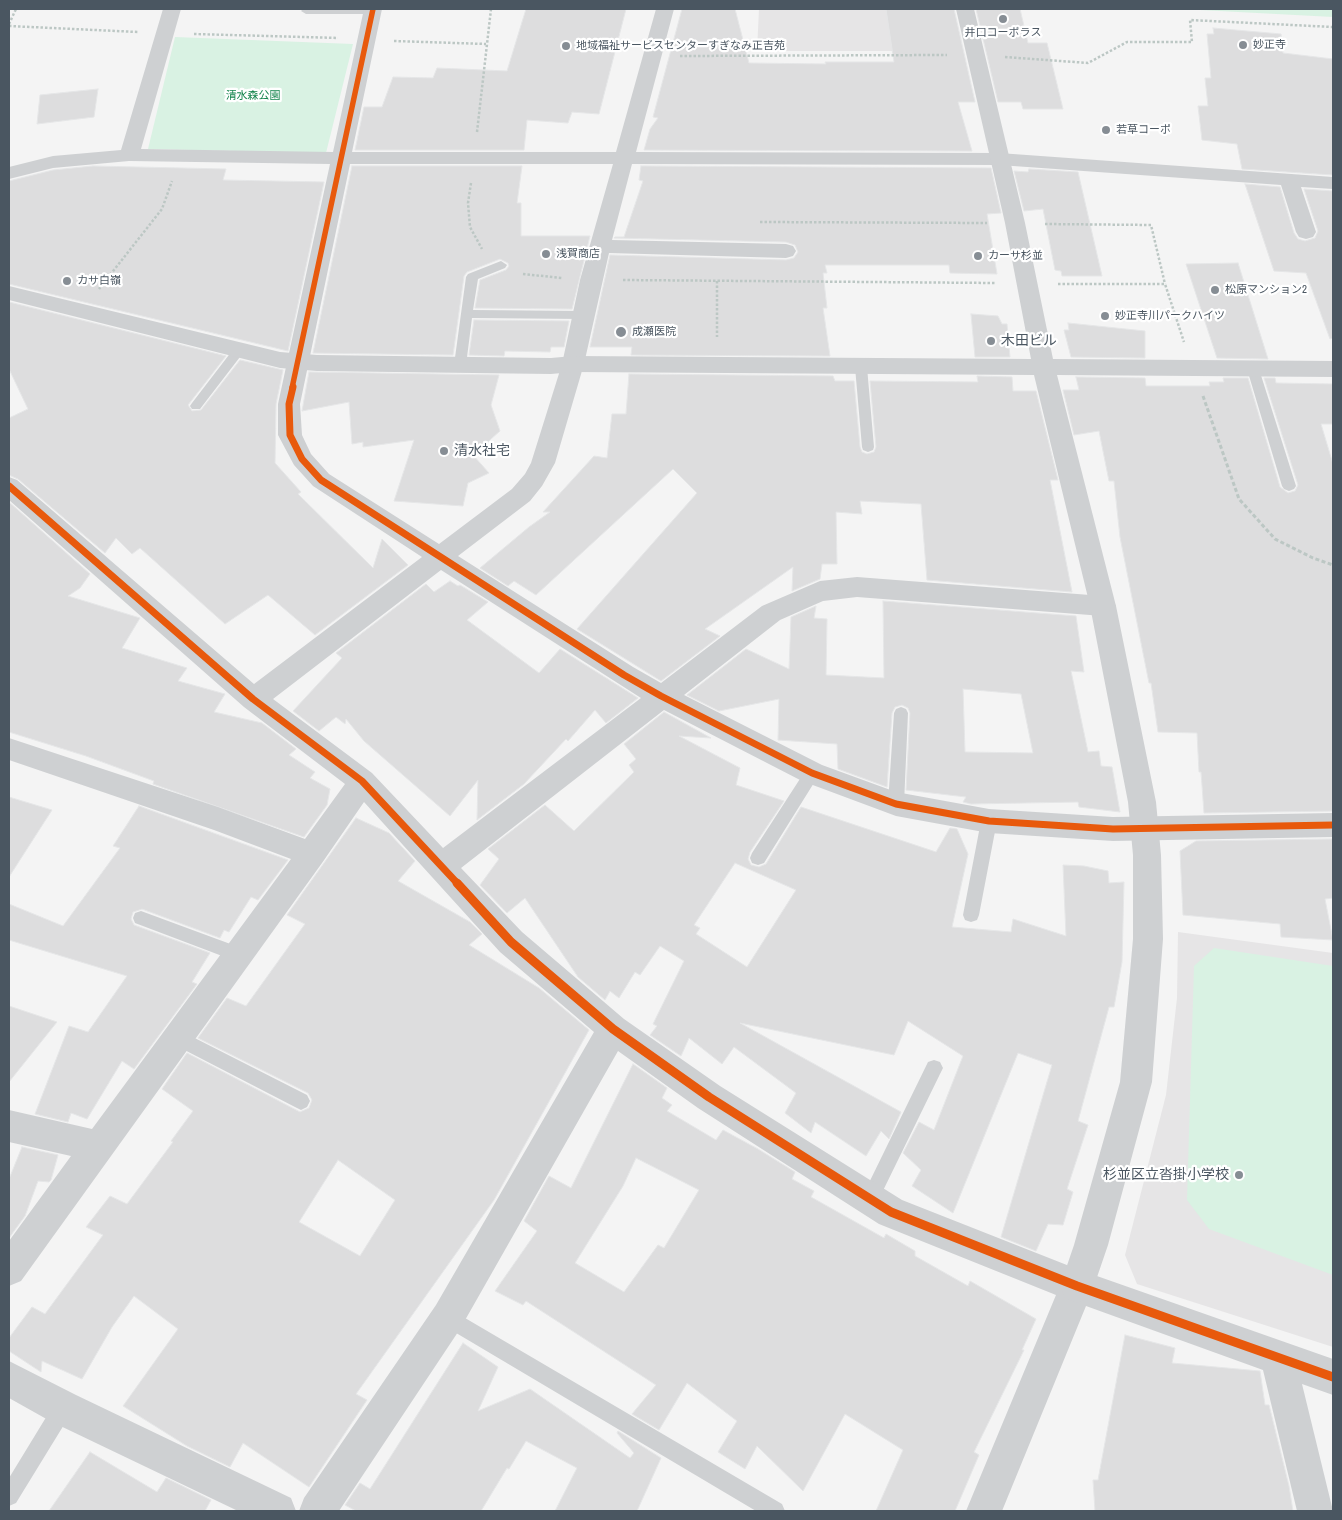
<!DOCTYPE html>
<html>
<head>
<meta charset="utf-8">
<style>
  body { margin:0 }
  #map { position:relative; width:1342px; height:1520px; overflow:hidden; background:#f4f4f4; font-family:"Archivo Narrow",sans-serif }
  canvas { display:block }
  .frame { position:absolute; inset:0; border:10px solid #4a5661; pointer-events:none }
</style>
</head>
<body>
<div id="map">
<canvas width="1342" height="1520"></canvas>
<div class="frame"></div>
</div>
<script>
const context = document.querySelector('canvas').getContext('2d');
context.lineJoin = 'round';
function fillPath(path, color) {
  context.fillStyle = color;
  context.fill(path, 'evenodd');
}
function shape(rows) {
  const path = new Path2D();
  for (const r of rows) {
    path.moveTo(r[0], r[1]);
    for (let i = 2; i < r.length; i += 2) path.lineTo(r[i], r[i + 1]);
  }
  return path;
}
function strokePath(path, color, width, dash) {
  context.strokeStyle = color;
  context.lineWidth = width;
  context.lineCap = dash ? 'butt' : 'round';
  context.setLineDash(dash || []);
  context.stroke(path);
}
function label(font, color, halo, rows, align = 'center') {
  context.font = font + ' "Archivo Narrow","Noto Sans JP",sans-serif';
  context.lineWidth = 4.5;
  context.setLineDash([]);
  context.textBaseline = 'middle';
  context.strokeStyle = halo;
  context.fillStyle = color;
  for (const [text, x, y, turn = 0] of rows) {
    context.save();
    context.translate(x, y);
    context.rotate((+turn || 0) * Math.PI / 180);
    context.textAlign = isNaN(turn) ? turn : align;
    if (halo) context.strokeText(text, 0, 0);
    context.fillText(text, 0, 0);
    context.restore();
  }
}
fillPath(shape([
  [759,9,951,9,959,47,955,51,757,51],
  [1178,932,1333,953,1333,1347,1137,1284,1125,1255,1166,1095,1177,998]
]), '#e6e5e6');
fillPath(shape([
  [1181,9,1333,9,1333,17],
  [175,37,353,44,326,153,148,149],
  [1214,948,1333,966,1333,1275,1209,1229,1187,1200,1194,966]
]), '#d9f2e3');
const building = shape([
  [526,9,626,9,599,114,572,112,568,123,527,120,524,150,355,150,364,107,382,107,393,77,433,78,437,68,507,71,526,9],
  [682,9,735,9,749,63,826,64,825,62,894,62,886,9,954,9,975,102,958,102,972,151,644,150,650,129,658,118,653,117,682,9],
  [976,9,1020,9,1028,43,1047,43,1063,109,1023,109,1021,102,998,102,976,9],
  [1213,28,1281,34,1283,53,1333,59,1333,175,1242,169,1237,144,1202,140,1198,106,1208,106,1205,78,1211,78,1207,34,1214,34,1213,28],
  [98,89,94,117,37,124,40,95,98,89],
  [93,166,226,169,223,180,324,182,288,351,9,284,9,181,53,170,93,166],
  [352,166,522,166,517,203,521,203,521,236,590,236,572,309,475,308,480,280,506,270,509,266,508,263,500,259,467,272,464,276,453,355,313,353,352,166],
  [641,166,991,168,1001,213,987,214,997,274,950,273,949,265,825,265,827,273,823,273,827,308,823,308,830,356,631,355,632,347,590,347,610,255,786,260,794,258,798,252,795,245,786,242,614,238,615,237,624,237,643,181,639,180,641,166],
  [1029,169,1078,172,1102,276,1062,276,1061,271,1055,270,1043,209,1024,211,1014,171,1028,172,1029,169],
  [1245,184,1280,187,1294,233,1298,239,1305,241,1315,238,1318,231,1304,189,1333,191,1333,338,1330,339,1306,273,1274,271,1245,184],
  [1238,263,1268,359,1217,358,1186,264,1238,263],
  [9,302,226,356,188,405,192,411,201,410,240,360,283,370,276,404,275,463,301,492,298,494,373,568,382,539,408,565,315,635,268,595,225,624,140,548,132,554,116,538,105,553,18,479,9,475,9,418,28,409,9,369,9,302],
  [971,314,998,316,1002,324,1007,324,1010,357,975,357,971,314],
  [474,320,569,321,564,347,551,347,550,352,505,351,504,356,469,355,474,320],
  [1068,323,1145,331,1145,358,1071,357,1064,330,1069,330,1068,323],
  [309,372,499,375,491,405,500,431,473,455,489,473,468,483,463,506,394,501,414,440,363,447,363,442,352,444,349,402,302,411,309,372],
  [629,374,833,376,835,381,854,381,860,447,862,452,867,454,874,452,876,447,870,381,978,382,977,376,1012,377,1013,391,1036,391,1058,480,1050,480,1072,592,927,580,921,504,860,501,862,514,836,512,837,564,822,564,820,579,792,591,793,567,705,629,720,636,661,681,577,629,697,493,673,469,536,595,514,581,508,586,480,568,529,527,550,512,543,512,594,456,607,458,612,414,626,414,629,374],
  [1076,377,1145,378,1146,386,1210,386,1209,382,1224,382,1223,378,1248,378,1280,487,1288,493,1295,491,1298,485,1264,378,1275,378,1276,383,1333,384,1333,424,1321,424,1333,464,1333,811,1204,813,1201,772,1199,772,1197,733,1158,732,1151,683,1149,683,1120,537,1114,481,1109,481,1099,431,1074,435,1063,390,1079,390,1076,377],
  [9,502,90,574,80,588,68,596,140,618,122,648,187,668,178,681,225,694,214,712,262,723,296,749,289,755,315,772,310,778,330,789,327,805,304,837,153,784,154,781,86,756,9,732,9,502],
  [450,581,458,586,460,585,488,602,467,620,539,673,560,649,638,698,606,723,595,710,568,741,566,739,524,784,477,820,478,780,450,816,364,741,346,719,345,724,336,717,319,731,293,711,342,658,336,653,426,584,434,592,450,581],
  [883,601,1076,616,1084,672,1071,671,1088,752,1099,751,1101,766,1112,767,1120,812,1079,807,1078,802,971,804,963,802,966,797,906,790,910,713,908,708,902,705,895,707,892,713,887,787,838,769,837,744,778,740,779,699,719,711,687,695,746,649,789,669,791,617,816,606,814,618,827,619,826,675,884,678,883,601],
  [963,689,1021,694,1033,753,965,752,963,689],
  [664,712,711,738,679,736,740,768,736,785,784,801,750,852,748,859,751,865,759,867,766,864,801,807,936,852,950,828,957,829,968,854,952,927,1011,932,1013,919,1066,936,1063,865,1084,866,1108,871,1109,883,1124,882,1122,962,1114,1007,1109,1007,1078,1121,1088,1125,1067,1189,1073,1192,1063,1225,1048,1224,1036,1251,1001,1237,1052,1065,1018,1053,953,1213,912,1186,921,1170,903,1153,919,1122,934,1130,963,1056,908,1021,894,1055,740,1023,901,1112,889,1139,881,1131,866,1156,815,1122,811,1133,785,1113,796,1093,734,1047,722,1064,689,1038,681,1056,650,1035,657,1026,653,1024,684,961,660,946,640,975,635,972,619,998,610,991,605,1000,578,977,525,898,507,913,480,885,499,859,488,849,545,805,574,831,634,772,629,765,636,759,624,744,664,712],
  [735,863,796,890,747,967,696,934,700,928,694,925,735,863],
  [9,797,52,810,9,877,9,797],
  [139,806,288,860,258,900,251,897,229,932,224,930,220,938,142,909,133,912,131,919,134,925,210,953,192,982,197,984,134,1069,122,1061,87,1119,71,1113,68,1122,35,1114,69,1026,88,1032,127,976,9,940,9,904,63,926,120,848,113,846,139,806],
  [356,818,389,833,415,861,398,881,470,922,482,934,469,945,539,988,589,1030,494,1200,356,1394,367,1400,309,1487,243,1443,230,1467,187,1446,123,1406,178,1329,134,1296,112,1327,82,1379,42,1361,41,1372,9,1351,9,1338,32,1307,45,1314,103,1235,86,1227,110,1196,127,1204,173,1142,171,1141,193,1111,162,1089,187,1053,300,1112,309,1108,312,1100,308,1093,198,1038,227,998,246,1006,305,924,287,915,356,818],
  [338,1160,395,1200,360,1256,299,1222,338,1160],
  [1333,839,1333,898,1325,899,1333,940,1281,937,1280,924,1183,915,1180,851,1196,841,1333,839],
  [9,1006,57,1022,9,1082,9,1006],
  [633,1064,667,1088,662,1098,672,1105,667,1111,716,1140,723,1130,758,1149,795,1172,792,1179,814,1191,811,1197,884,1238,886,1234,915,1251,915,1256,968,1286,970,1281,1036,1319,1022,1350,1024,1350,974,1452,979,1455,955,1511,876,1511,903,1450,845,1414,803,1491,757,1446,745,1469,718,1452,737,1421,687,1383,659,1430,632,1414,656,1385,526,1301,523,1305,495,1291,537,1231,524,1221,549,1176,571,1188,633,1064],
  [636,1158,699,1190,664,1248,658,1245,624,1292,575,1263,623,1186,636,1158],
  [22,1147,58,1155,51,1180,49,1182,38,1181,25,1216,9,1238,9,1179,22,1147],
  [1125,1335,1175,1348,1172,1363,1260,1371,1265,1405,1269,1405,1289,1486,1293,1511,1095,1511,1093,1480,1098,1480,1125,1335],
  [463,1343,498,1367,478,1411,530,1389,630,1458,634,1453,617,1433,618,1431,661,1458,637,1511,555,1511,577,1468,526,1441,509,1469,507,1468,481,1511,356,1511,345,1505,360,1483,370,1489,463,1343],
  [90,1452,157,1492,166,1478,211,1500,205,1511,49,1511,90,1452]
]);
fillPath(building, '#ddddde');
strokePath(building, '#e5e6e7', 1);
strokePath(shape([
  [9,24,16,9],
  [9,26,138,32],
  [194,34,338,38],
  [394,41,486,44],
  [680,56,947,55],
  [1005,57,1088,63,1127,42,1192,42,1190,20,1333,27],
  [477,132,491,9],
  [471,183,468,203,470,227,482,249],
  [760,222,987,223],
  [1045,224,1151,225,1165,284],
  [523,274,562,278],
  [623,280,996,283],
  [717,281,717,337],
  [1058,284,1165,284,1184,342],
  [99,289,162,209,172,181]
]), '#bcc7c4', 2.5, [2.5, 2]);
strokePath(shape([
  [1203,396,1239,499,1275,539,1313,558,1333,565]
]), '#bcc7c4', 3, [4, 2.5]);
fillPath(shape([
  [303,9,375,9,377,11,372,14,306,14,301,11,303,9],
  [501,261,507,265,505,268,478,279,473,310,584,311,590,315,584,319,472,318,466,365,460,369,456,368,454,365,466,277,468,274,501,261],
  [239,346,243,347,245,350,243,353,200,409,192,409,190,406,192,403,235,347,239,346],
  [861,363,867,367,874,447,873,450,868,452,863,450,862,447,855,367,861,363],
  [1253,365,1259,369,1296,486,1294,489,1289,491,1284,489,1282,486,1247,369,1253,365],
  [901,707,906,709,908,713,904,804,901,809,896,811,891,809,888,804,894,713,896,709,901,707],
  [812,767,817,768,820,773,817,778,764,863,758,865,752,863,750,858,752,853,807,768,812,767],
  [989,814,994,816,997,821,979,915,977,920,971,922,965,920,963,915,981,821,984,816,989,814],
  [141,911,244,949,246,954,244,959,238,962,135,923,133,918,135,913,141,911],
  [177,1029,307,1095,310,1101,307,1107,301,1110,295,1107,171,1043,169,1037,171,1031,177,1029],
  [934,1060,940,1062,943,1068,940,1074,876,1205,870,1208,864,1205,861,1199,864,1193,928,1062,934,1060],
  [448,1308,782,1504,785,1511,756,1511,441,1324,439,1317,441,1310,448,1308],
  [63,1398,70,1401,73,1408,70,1415,16,1503,9,1506,9,1478,56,1401,63,1398]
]), '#ced0d2');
fillPath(shape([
  [163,9,181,9,141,149,333,152,364,9,382,9,352,152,616,152,656,9,674,9,636,152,999,153,1333,177,1333,189,1301,187,1316,232,1313,237,1306,239,1299,237,1296,232,1281,185,999,165,632,164,612,240,786,244,793,246,796,251,793,256,786,258,609,253,584,364,555,463,542,486,530,501,458,556,633,667,661,683,762,606,820,581,857,577,1103,596,1112,599,1116,606,1112,613,1103,616,857,597,823,601,780,620,684,695,822,765,896,792,989,809,1113,817,1333,813,1333,837,1113,841,989,833,896,816,802,781,664,710,461,868,522,932,624,1019,720,1086,902,1200,1077,1269,1333,1359,1333,1395,1302,1384,1333,1511,1297,1511,1263,1370,1086,1306,1002,1511,966,1511,1056,1295,879,1224,698,1108,618,1051,460,1329,339,1511,299,1511,304,1498,436,1305,594,1032,500,952,364,802,322,863,21,1281,9,1286,9,1241,71,1156,9,1142,9,1110,92,1129,291,859,214,830,9,760,9,738,218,807,305,839,345,784,244,707,9,500,9,477,17,480,254,684,422,557,313,486,294,465,278,435,278,404,330,164,129,161,53,168,9,179,9,167,53,156,121,150,163,9],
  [350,164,613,164,580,280,562,364,531,463,525,474,512,489,439,544,329,474,311,454,302,435,300,404,350,164],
  [441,570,641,698,443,848,372,773,273,699,441,570],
  [9,1361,76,1395,291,1498,296,1511,238,1511,50,1421,9,1398,9,1361]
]), '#ced0d2');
fillPath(shape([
  [956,9,974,9,1025,223,1053,359,1333,361,1333,377,1057,375,1116,606,1156,802,1161,855,1163,939,1152,1082,1108,1245,1094,1286,1089,1298,1077,1303,1065,1298,1060,1286,1074,1245,1120,1082,1133,939,1133,855,1128,802,1090,606,1034,375,573,372,551,374,317,371,280,368,9,300,9,286,280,352,317,355,551,358,573,356,1031,359,1005,223,956,9]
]), '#ced0d2');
strokePath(shape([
  [292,388,373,9]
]), '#e8590c', 5.5);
strokePath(shape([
  [293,387,289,404,290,435,302,459,321,480,624,675,661,696,812,773,896,804,989,821,1113,829,1333,825],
  [9,486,253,699,362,781,458,884]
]), '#e8590c', 7);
strokePath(shape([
  [457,883,511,942,613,1029,709,1097,891,1212,1077,1286,1333,1377]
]), '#e8590c', 9);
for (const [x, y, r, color] of [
  [1003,19,5,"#868d94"],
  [1243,45,5,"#868d94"],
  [566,46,5,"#868d94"],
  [1106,130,5,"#868d94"],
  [546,254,5,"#868d94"],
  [978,256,5,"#868d94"],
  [67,281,5,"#868d94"],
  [1215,290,5,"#868d94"],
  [1105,316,5,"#868d94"],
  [621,332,6,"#868d94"],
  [991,341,5,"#868d94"],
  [444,451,5,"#868d94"],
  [1239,1175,5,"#868d94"]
]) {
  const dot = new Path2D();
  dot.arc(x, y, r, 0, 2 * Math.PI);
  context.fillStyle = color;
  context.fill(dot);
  strokePath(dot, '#fff', 2);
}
label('11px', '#4a5661', '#fff', [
  ["井口コーポラス",1003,33,"center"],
  ["妙正寺",1253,45],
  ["地域福祉サービスセンターすぎなみ正吉苑",576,46],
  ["若草コーポ",1116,130],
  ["浅賀商店",556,254],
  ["カーサ杉並",988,256],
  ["カサ白嶺",77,281],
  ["松原マンション2",1225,290],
  ["妙正寺川パークハイツ",1115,316],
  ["成瀬医院",632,332]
], 'left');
label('11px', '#17864f', '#fff', [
  ["清水森公園",253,96]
]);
label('14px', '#4a5661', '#fff', [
  ["木田ビル",1001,341],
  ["清水社宅",454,451],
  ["杉並区立沓掛小学校",1229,1175,"right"]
], 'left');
</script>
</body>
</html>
